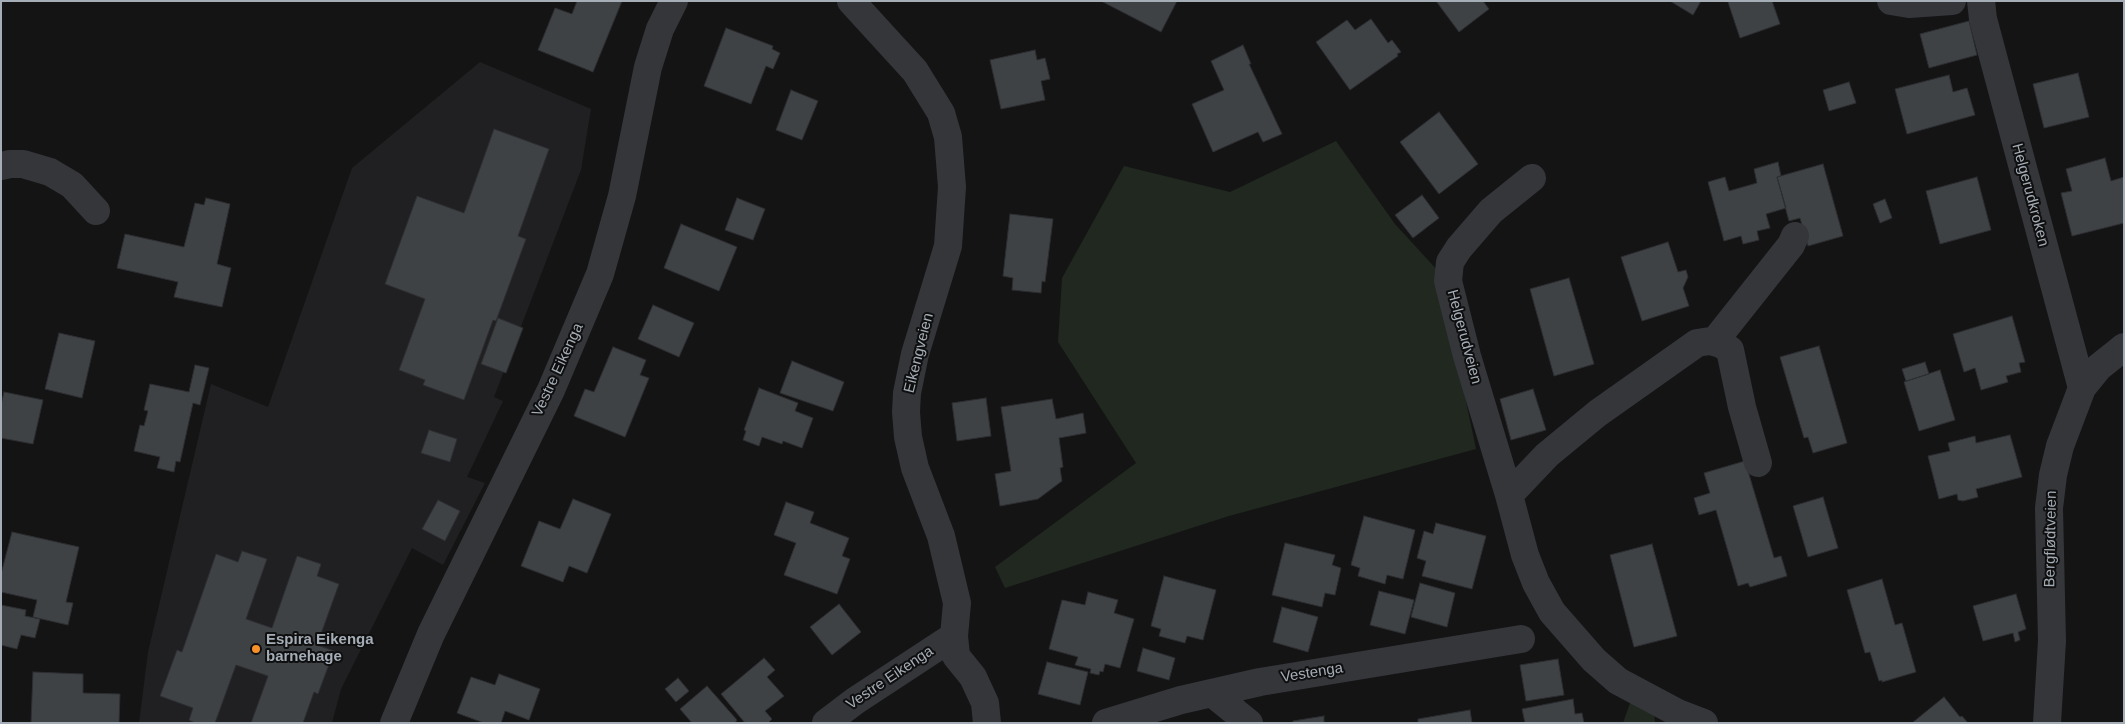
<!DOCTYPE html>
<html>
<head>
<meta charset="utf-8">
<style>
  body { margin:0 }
  #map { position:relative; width:2125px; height:724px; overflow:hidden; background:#141415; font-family:Arial,sans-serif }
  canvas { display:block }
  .frame { position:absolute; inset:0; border:2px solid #a5adb6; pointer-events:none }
</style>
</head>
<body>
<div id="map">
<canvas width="2125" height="724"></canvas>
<div class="frame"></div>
</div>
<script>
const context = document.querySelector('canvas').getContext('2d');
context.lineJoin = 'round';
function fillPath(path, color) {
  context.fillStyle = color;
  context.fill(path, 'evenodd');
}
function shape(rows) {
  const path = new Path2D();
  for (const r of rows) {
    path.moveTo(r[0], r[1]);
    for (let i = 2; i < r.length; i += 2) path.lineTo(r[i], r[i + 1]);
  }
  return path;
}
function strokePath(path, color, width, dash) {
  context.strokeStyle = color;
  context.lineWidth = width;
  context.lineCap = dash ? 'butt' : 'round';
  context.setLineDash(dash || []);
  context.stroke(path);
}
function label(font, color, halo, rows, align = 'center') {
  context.font = font + ' Arial,sans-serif';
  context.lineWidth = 4;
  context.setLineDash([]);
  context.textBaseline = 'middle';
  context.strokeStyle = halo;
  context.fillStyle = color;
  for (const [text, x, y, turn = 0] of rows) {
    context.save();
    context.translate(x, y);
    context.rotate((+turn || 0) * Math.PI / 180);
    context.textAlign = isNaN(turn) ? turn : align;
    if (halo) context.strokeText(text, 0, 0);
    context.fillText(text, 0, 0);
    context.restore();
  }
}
fillPath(shape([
  [480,62,591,109,581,170,494,397,503,401,467,477,485,483,443,565,412,548,341,689,332,723,139,723,148,652,211,384,268,407,352,168]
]), '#202022');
fillPath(shape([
  [1336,141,1395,224,1439,272,1476,449,1229,516,1005,588,995,567,1136,463,1058,342,1062,278,1124,166,1230,192],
  [1631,700,1654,713,1655,723,1623,723]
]), '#202820');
const building = shape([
  [577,1,622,1,593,72,538,50,555,8,572,14,577,1],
  [1101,1,1177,1,1161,32,1101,1],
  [1436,1,1483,1,1489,9,1459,32,1436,1],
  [1670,1,1701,1,1693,15,1670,1],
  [1731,1,1772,1,1780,24,1740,38,1728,2,1731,1],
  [1371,19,1388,43,1392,40,1401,52,1397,54,1398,56,1350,90,1316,42,1347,20,1355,30,1371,19],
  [1969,21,1977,55,1929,68,1920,34,1969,21],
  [726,28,773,46,772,49,780,53,773,69,766,66,751,104,704,86,726,28],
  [1243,45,1251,64,1249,64,1282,134,1263,142,1258,132,1213,152,1192,104,1224,90,1211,61,1243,45],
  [1035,50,1037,60,1045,58,1050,79,1041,81,1045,100,1001,109,990,60,1035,50],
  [2078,73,2089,117,2044,128,2033,84,2078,73],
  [1949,75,1953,92,1967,88,1975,115,1907,134,1895,89,1949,75],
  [1849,82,1856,103,1829,111,1823,90,1849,82],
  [791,90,818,101,802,140,776,130,791,90],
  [1439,112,1478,164,1439,194,1400,142,1439,112],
  [494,129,549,149,518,236,526,239,496,321,493,320,464,400,423,385,425,380,399,370,425,299,385,284,417,196,464,213,494,129],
  [2105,158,2111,181,2124,177,2124,223,2072,236,2061,193,2072,191,2066,169,2105,158],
  [1778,162,1781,176,1777,177,1786,208,1766,214,1770,228,1757,231,1759,240,1743,244,1741,236,1724,241,1708,182,1725,177,1729,191,1757,183,1754,169,1778,162],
  [1823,164,1843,236,1808,246,1800,218,1789,221,1777,177,1823,164],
  [1977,177,1991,230,1940,244,1926,191,1977,177],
  [1422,195,1439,218,1413,238,1395,215,1422,195],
  [206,198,230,204,217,264,231,268,222,307,174,297,178,282,117,268,125,234,184,247,195,203,204,205,206,198],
  [737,198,765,209,753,240,725,230,737,198],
  [1885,199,1892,218,1880,223,1873,204,1885,199],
  [1010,214,1053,219,1045,282,1042,281,1041,293,1012,290,1013,278,1003,276,1010,214],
  [681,224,737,247,719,291,664,268,681,224],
  [1668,242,1678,272,1686,270,1688,277,1683,288,1689,306,1642,321,1621,257,1668,242],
  [1569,278,1594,364,1554,376,1530,289,1569,278],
  [653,305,694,323,679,357,638,339,653,305],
  [2012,316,2025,362,2019,363,2021,372,2006,376,2008,382,1981,390,1975,368,1964,372,1953,334,2012,316],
  [498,318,523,328,506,373,481,364,498,318],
  [59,333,95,341,82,398,45,389,59,333],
  [1819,346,1847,443,1813,453,1808,437,1804,438,1780,357,1819,346],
  [613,347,646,360,640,375,649,378,625,437,574,416,585,389,594,392,613,347],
  [792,361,844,382,833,411,780,393,792,361],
  [1925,362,1929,374,1906,381,1902,369,1925,362],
  [195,365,209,368,200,405,193,403,180,462,176,461,174,472,157,468,160,457,134,451,140,425,144,426,148,411,144,410,150,384,189,392,195,365],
  [1940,370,1955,420,1919,431,1904,382,1940,370],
  [759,388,798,403,795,411,813,418,802,448,783,441,782,444,762,437,759,446,743,440,746,431,744,430,759,388],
  [1533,389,1546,430,1511,440,1500,399,1533,389],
  [4,392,43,400,33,444,1,438,1,405,4,392],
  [986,398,991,436,957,441,952,403,986,398],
  [1052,399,1056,419,1083,413,1086,433,1059,438,1063,467,1060,468,1062,481,1038,499,1000,506,995,474,1011,471,1001,407,1052,399],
  [429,430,457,439,450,462,421,453,429,430],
  [2010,435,2022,477,1976,489,1978,497,1963,501,1958,500,1957,494,1939,499,1928,456,1950,451,1948,443,1975,436,1976,443,2010,435],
  [1745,461,1774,558,1781,556,1787,576,1750,587,1748,583,1738,586,1716,510,1699,515,1694,498,1710,493,1704,473,1745,461],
  [1823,497,1838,548,1808,557,1793,506,1823,497],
  [573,499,611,514,587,573,569,566,563,582,521,566,539,521,560,529,573,499],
  [438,500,460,511,445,541,422,529,438,500],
  [786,502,814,512,810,523,849,538,842,556,850,559,837,594,784,575,796,543,774,535,786,502],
  [1364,516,1415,530,1403,579,1387,575,1385,584,1358,576,1360,568,1351,565,1364,516],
  [1436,523,1486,536,1472,589,1422,576,1426,561,1417,558,1424,531,1433,534,1436,523],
  [12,532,79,547,66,602,73,603,68,625,33,617,37,600,1,592,1,574,12,532],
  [1285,543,1335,555,1332,565,1341,568,1335,595,1325,593,1322,607,1272,595,1285,543],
  [1652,544,1677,636,1634,647,1610,555,1652,544],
  [242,551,267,559,246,619,272,628,297,556,321,564,317,576,339,584,317,645,334,651,318,694,314,692,303,723,251,723,268,676,236,665,215,723,195,723,189,720,193,708,160,696,177,650,182,652,216,554,238,562,242,551],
  [1164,576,1216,590,1203,640,1187,636,1185,643,1159,636,1161,629,1151,626,1164,576],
  [1882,579,1895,625,1902,623,1916,672,1882,682,1882,680,1879,681,1870,652,1865,653,1847,590,1882,579],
  [1420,583,1455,593,1447,627,1411,617,1420,583],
  [1379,591,1414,600,1405,634,1370,625,1379,591],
  [1088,592,1118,600,1114,613,1134,619,1120,668,1105,664,1103,672,1100,671,1099,675,1090,673,1091,669,1075,665,1078,657,1049,649,1062,600,1085,605,1088,592],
  [2016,594,2026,629,2018,632,2020,640,2015,642,2013,633,1983,641,1973,606,2016,594],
  [839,604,861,632,832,655,810,627,839,604],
  [1,605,26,610,25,616,40,619,35,638,21,635,17,649,1,645,1,605],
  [1282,607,1318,617,1308,652,1273,642,1282,607],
  [1143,648,1175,658,1169,680,1137,671,1143,648],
  [764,658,775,670,767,677,784,696,765,711,772,719,768,723,745,723,721,694,764,658],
  [1558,659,1564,695,1526,701,1520,665,1558,659],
  [1047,662,1088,672,1080,705,1038,694,1047,662],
  [33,672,83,674,83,693,120,694,119,723,31,723,33,672],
  [499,674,540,689,529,720,505,711,501,723,484,723,457,713,471,677,495,685,499,674],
  [678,678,689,691,676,702,665,689,678,678],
  [707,686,737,720,735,723,692,723,680,709,707,686],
  [1944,697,1960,717,1962,716,1968,723,1912,723,1944,697],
  [1573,699,1575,714,1582,713,1584,723,1525,723,1522,709,1573,699],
  [1470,710,1472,723,1418,723,1418,719,1470,710],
  [1324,716,1324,723,1293,723,1293,721,1324,716]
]);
fillPath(building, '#3f4245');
strokePath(building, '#2d2e31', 1);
strokePath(shape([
  [851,1,915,71,941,113,948,137,952,187,948,246,915,354,907,393,906,412,908,437,915,468,941,536,957,603,954,636,956,656,973,677,985,703,987,723],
  [1891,1,1909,4,1952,1],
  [1981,1,1983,19,2082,388],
  [1,166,10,164,23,164,50,172,72,185,96,211],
  [1532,178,1491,211,1459,248,1450,262,1448,281,1467,356,1509,495,1525,555,1536,583,1552,612,1594,660,1618,681,1678,713,1704,723],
  [1714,342,1791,245,1795,236],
  [1509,495,1547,455,1598,413,1697,343,1710,341,1721,344,1730,350,1742,407,1758,463],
  [1212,693,1249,723],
  [394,723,431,634,551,390,600,274,622,196,648,67,660,29,674,1],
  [826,723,855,701,954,636],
  [1106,723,1181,700,1260,682,1521,639],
  [2047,723,2052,641,2049,508,2053,475,2060,446,2082,388,2099,367,2124,347]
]), '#34363a', 28);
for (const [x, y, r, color] of [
  [256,649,5,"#f7912a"]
]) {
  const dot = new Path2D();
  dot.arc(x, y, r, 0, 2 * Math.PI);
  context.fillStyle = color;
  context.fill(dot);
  strokePath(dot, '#0f0f10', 2);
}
label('15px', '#a5adb6', '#0f0f10', [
  ["Helgerudkroken",2030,195,75],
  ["Helgerudveien",1464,337,75],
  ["Eikengveien",919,353,-76],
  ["Vestre Eikenga",558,370,-65],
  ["Bergflødtveien",2051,539,-89],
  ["Vestenga",1312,673,-9],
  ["Vestre Eikenga",890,678,-34]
]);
label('bold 15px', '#a5adb6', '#0f0f10', [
  ["Espira Eikenga",266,640],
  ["barnehage",266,657]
], 'left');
</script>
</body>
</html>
